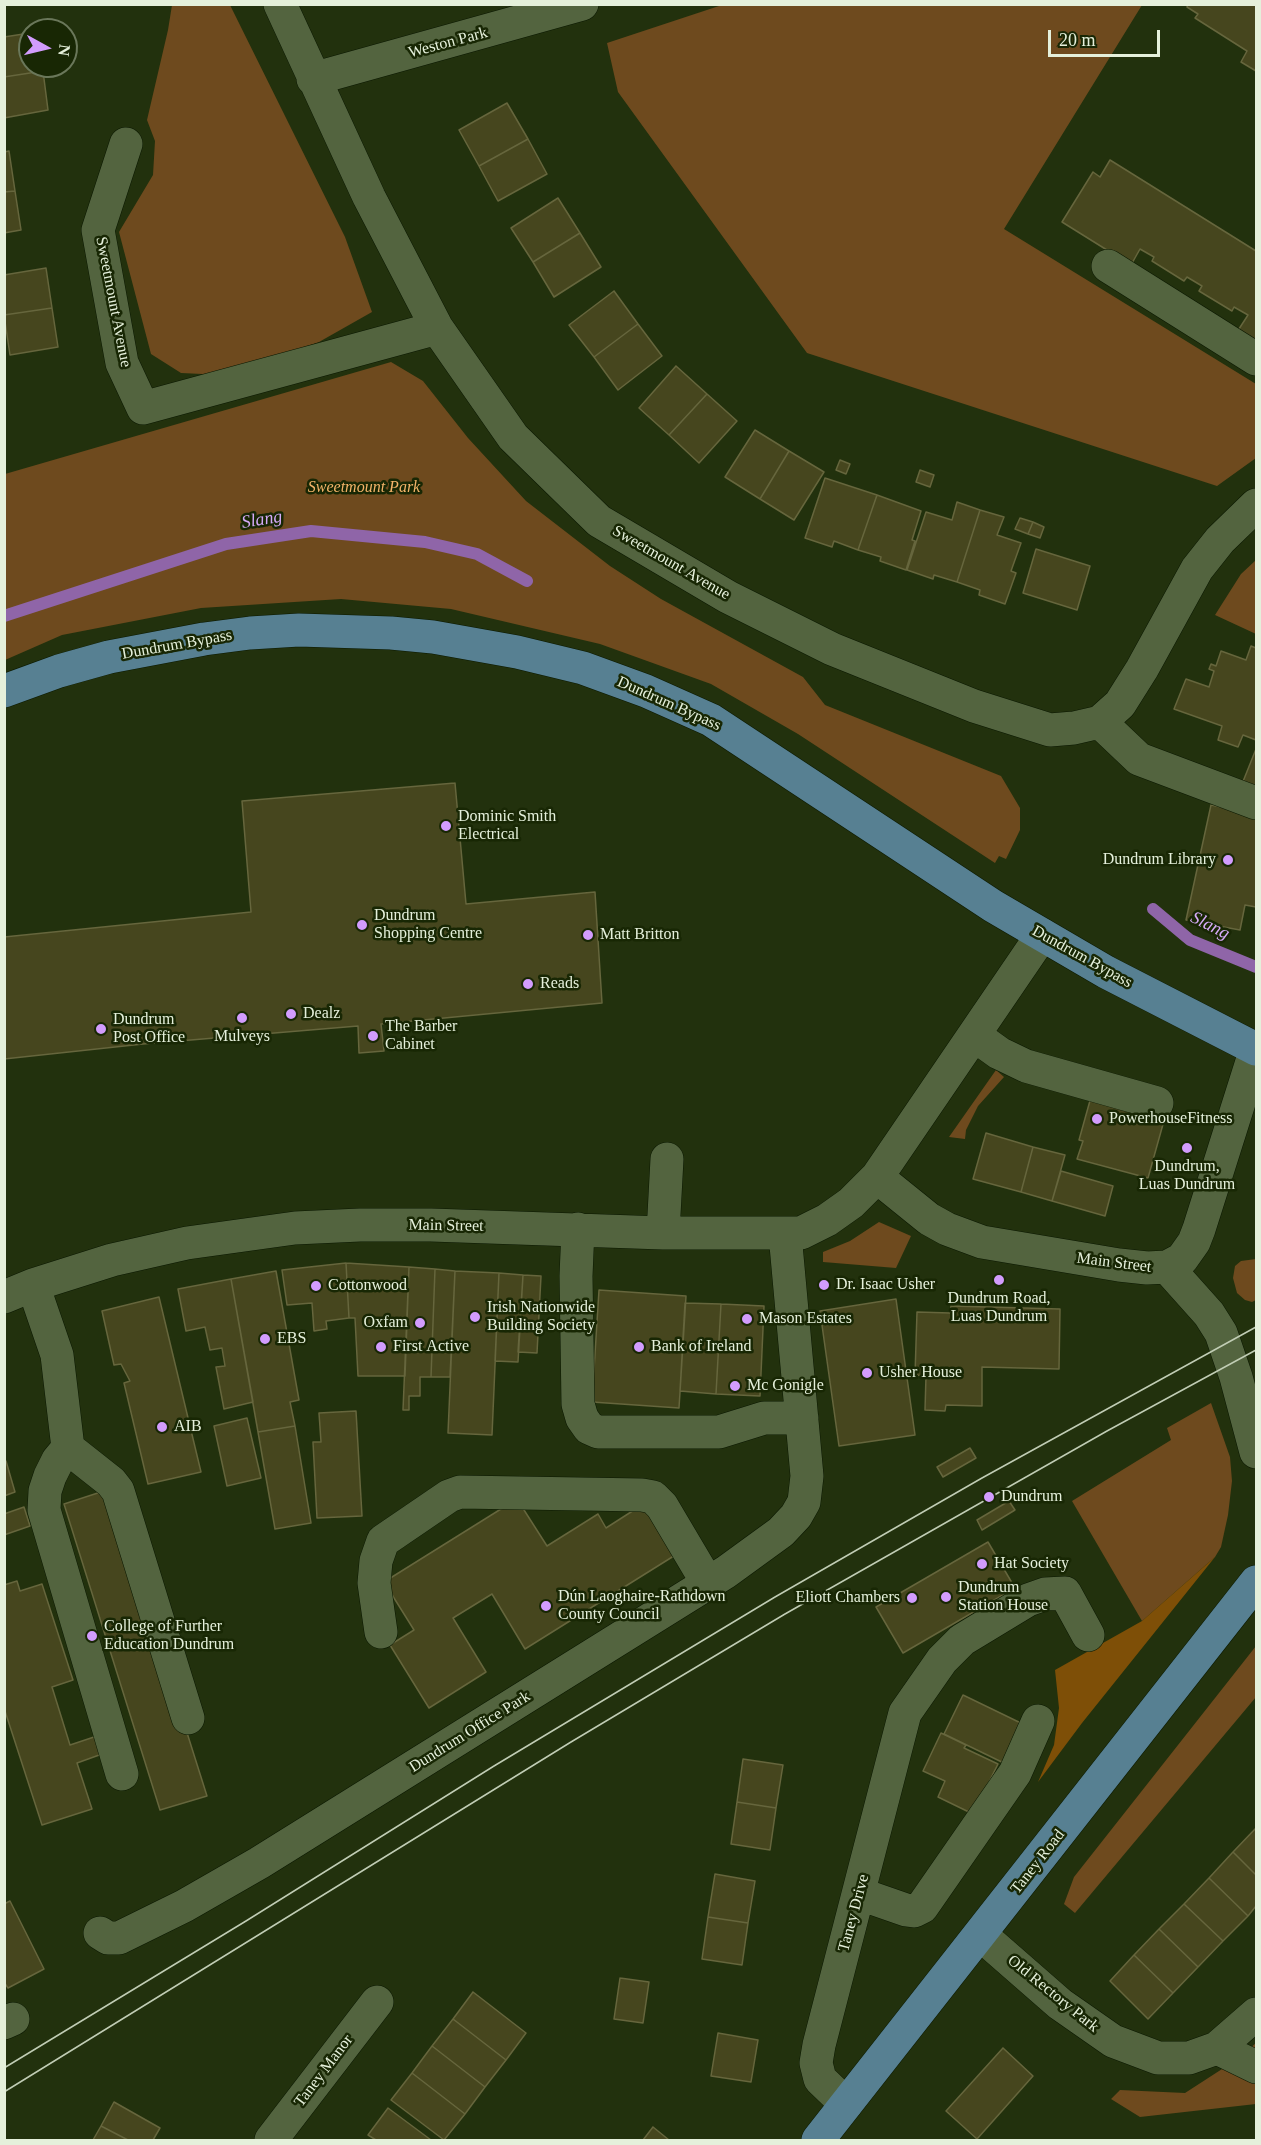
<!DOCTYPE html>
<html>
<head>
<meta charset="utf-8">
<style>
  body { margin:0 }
  #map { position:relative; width:1261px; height:2145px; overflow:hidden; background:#22310d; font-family:"Times New Roman",serif }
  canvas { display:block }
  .frame { position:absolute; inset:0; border:6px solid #e5f0db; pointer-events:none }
  .north { position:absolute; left:18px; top:18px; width:60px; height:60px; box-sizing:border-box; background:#182704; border:2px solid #6a775a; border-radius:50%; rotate:98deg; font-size:16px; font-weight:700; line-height:24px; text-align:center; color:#e5f0db }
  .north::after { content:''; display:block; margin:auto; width:21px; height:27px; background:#d29cfd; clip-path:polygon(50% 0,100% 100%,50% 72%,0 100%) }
  .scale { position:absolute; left:1048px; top:30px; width:112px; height:27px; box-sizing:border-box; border:3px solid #e5f0db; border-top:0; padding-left:8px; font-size:18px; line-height:21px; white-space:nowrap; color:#e5f0db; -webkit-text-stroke:4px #182704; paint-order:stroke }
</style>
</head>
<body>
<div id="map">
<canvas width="1261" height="2145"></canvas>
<div class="frame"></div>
<div class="north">N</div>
<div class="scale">20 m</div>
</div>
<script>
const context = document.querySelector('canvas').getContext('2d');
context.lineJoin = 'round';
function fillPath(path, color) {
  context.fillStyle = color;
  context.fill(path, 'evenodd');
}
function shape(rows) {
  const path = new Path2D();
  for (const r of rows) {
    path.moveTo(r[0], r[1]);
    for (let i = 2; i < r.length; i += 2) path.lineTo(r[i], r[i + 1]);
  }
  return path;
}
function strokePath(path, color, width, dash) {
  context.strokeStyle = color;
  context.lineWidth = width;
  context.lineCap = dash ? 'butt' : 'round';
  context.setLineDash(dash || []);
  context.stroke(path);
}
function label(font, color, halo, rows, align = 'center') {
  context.font = font + ' "Times New Roman",serif';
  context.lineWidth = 5;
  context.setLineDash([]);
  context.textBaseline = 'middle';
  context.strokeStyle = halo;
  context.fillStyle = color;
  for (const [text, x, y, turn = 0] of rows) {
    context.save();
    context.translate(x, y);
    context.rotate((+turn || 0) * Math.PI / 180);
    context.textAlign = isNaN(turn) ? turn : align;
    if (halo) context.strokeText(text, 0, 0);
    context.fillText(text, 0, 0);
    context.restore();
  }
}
fillPath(shape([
  [172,5,230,5,345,237,372,312,319,342,224,375,181,373,151,354,119,232,153,175,155,141,147,120,168,30],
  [722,5,1142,5,1004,229,1256,384,1256,458,1217,486,807,353,618,92,607,43],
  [391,362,423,381,468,438,526,501,610,566,661,599,803,677,825,705,1001,776,1020,808,1020,830,1006,859,999,856,995,863,798,734,711,684,600,644,451,609,341,599,201,608,62,635,5,660,5,474],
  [1256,560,1256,634,1215,615,1241,574],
  [996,1070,1004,1077,978,1106,966,1130,965,1139,949,1137],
  [879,1222,911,1236,896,1268,823,1262,823,1252,850,1241],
  [1256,1259,1256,1300,1252,1302,1245,1300,1237,1293,1233,1278,1235,1266,1241,1261],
  [1211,1403,1230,1457,1232,1481,1228,1515,1221,1547,1215,1557,1142,1621,1072,1501,1171,1440,1167,1428],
  [1256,1646,1256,1697,1075,1913,1064,1904,1074,1877],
  [1256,2043,1256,2104,1140,2117,1111,2099,1120,2090,1185,2093,1236,2060]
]), '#6e4a1e');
fillPath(shape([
  [1215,1557,1082,1723,1038,1782,1054,1745,1059,1708,1055,1670,1142,1621]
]), '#7e4f07');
strokePath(shape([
  [4,616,226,544,311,531,425,542,477,554,527,581],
  [1153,909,1190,940,1256,967]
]), '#8f65a8', 12);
const building = shape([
  [1188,4,1256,4,1256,71,1241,62,1247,51,1195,18,1198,14,1187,7,1188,4],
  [30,33,30,66,42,66,43,71,4,77,4,37,30,33],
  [43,71,48,110,4,118,4,77,43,71],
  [507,103,528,139,479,166,459,130,507,103],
  [528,139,547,174,498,201,479,166,528,139],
  [9,151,15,191,4,192,4,152,9,151],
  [1110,160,1256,251,1256,344,1237,332,1248,315,1234,307,1232,311,1199,291,1202,286,1187,277,1184,281,1152,261,1154,257,1140,249,1131,265,1062,222,1093,172,1100,177,1110,160],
  [15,191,21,230,4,233,4,192,15,191],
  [558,198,580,233,533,262,511,228,558,198],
  [580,233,601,267,554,297,533,262,580,233],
  [46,268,52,308,4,315,4,275,46,268],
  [614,291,638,324,594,357,569,325,614,291],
  [52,308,58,347,10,355,4,315,52,308],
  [638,324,662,356,618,390,594,357,638,324],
  [676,366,707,394,669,435,639,408,676,366],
  [707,394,737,421,699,463,669,435,707,394],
  [755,430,789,451,760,499,725,477,755,430],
  [789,451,824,472,794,520,760,499,789,451],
  [840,460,850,464,846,474,836,470,840,460],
  [920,470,934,475,930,487,916,482,920,470],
  [825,478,877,495,858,550,834,541,832,547,805,538,825,478],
  [877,495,921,511,912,540,915,541,906,570,880,561,881,557,858,550,877,495],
  [957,502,980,510,957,582,934,575,933,579,907,570,926,512,952,520,957,502],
  [980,510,1004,517,997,535,1021,543,1011,571,1016,573,1005,604,979,595,980,590,957,582,980,510],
  [1020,518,1033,522,1028,534,1015,529,1020,518],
  [1033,522,1044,527,1040,538,1028,534,1033,522],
  [1036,549,1090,566,1077,610,1023,593,1036,549],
  [1251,646,1256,648,1256,740,1243,735,1238,747,1218,740,1222,726,1174,709,1186,679,1209,687,1214,671,1209,669,1211,664,1216,666,1221,651,1246,660,1251,646],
  [1256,749,1256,796,1240,789,1256,749],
  [455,783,466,904,595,892,602,1003,381,1024,384,1051,359,1053,358,1026,143,1044,4,1059,4,937,251,912,242,801,455,783],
  [1211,805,1256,814,1256,907,1245,905,1240,930,1186,920,1211,805],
  [1091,1097,1165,1117,1148,1178,1077,1159,1083,1141,1079,1140,1091,1097],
  [986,1133,1033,1147,1021,1192,973,1179,986,1133],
  [1033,1147,1065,1155,1052,1201,1021,1192,1033,1147],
  [1061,1171,1113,1186,1105,1216,1052,1201,1061,1171],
  [346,1263,409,1267,405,1376,358,1376,355,1318,349,1318,346,1263],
  [346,1263,349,1318,326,1321,327,1329,314,1331,312,1303,287,1305,282,1270,346,1263],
  [409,1267,435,1269,431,1377,420,1377,420,1396,409,1396,409,1410,403,1410,409,1267],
  [435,1269,455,1271,450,1377,431,1377,435,1269],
  [276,1271,299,1400,290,1402,295,1426,258,1432,231,1279,276,1271],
  [455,1271,499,1273,492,1435,448,1433,455,1271],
  [499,1273,523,1275,518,1362,495,1361,499,1273],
  [523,1275,541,1276,537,1353,518,1352,523,1275],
  [231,1279,253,1402,224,1409,216,1367,225,1366,222,1348,210,1350,205,1327,186,1331,178,1289,231,1279],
  [599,1290,686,1296,679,1408,592,1402,599,1290],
  [159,1297,201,1472,148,1484,124,1383,130,1381,121,1364,114,1365,102,1311,159,1297],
  [896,1299,915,1435,839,1446,820,1311,896,1299],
  [685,1303,721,1304,716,1394,680,1391,685,1303],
  [721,1304,764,1306,760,1396,716,1394,721,1304],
  [951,1306,1060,1309,1059,1369,982,1367,982,1406,946,1405,945,1411,925,1410,926,1376,915,1375,917,1312,950,1313,951,1306],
  [356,1411,362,1516,317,1518,313,1442,321,1442,319,1413,356,1411],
  [247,1418,261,1478,227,1486,214,1426,247,1418],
  [295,1426,311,1523,275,1529,258,1432,295,1426],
  [970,1448,976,1458,943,1477,937,1467,970,1448],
  [6,1461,15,1492,4,1496,4,1462,6,1461],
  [110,1489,207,1796,160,1810,64,1504,110,1489],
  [517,1499,547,1546,598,1514,606,1528,645,1503,677,1554,525,1649,492,1594,453,1618,486,1672,429,1708,390,1645,414,1630,384,1582,517,1499],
  [1009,1501,1015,1510,982,1530,977,1520,1009,1501],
  [24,1507,30,1526,4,1535,4,1514,24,1507],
  [988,1542,1015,1588,903,1653,876,1607,988,1542],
  [17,1581,20,1591,42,1584,73,1680,52,1687,70,1745,97,1736,102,1754,77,1763,92,1809,42,1825,4,1708,4,1585,17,1581],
  [963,1695,1029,1727,1010,1766,944,1734,963,1695],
  [941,1733,966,1745,964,1748,998,1764,973,1814,938,1797,945,1781,923,1771,941,1733],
  [743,1759,783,1765,776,1808,737,1802,743,1759],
  [737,1802,776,1808,770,1850,731,1844,737,1802],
  [1256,1828,1256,1875,1233,1852,1256,1828],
  [1233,1852,1256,1875,1256,1906,1248,1916,1209,1878,1233,1852],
  [715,1874,755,1881,748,1923,708,1917,715,1874],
  [1209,1878,1248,1916,1223,1941,1184,1904,1209,1878],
  [10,1901,44,1969,8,1988,4,1982,4,1904,10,1901],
  [1184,1904,1223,1941,1198,1967,1159,1929,1184,1904],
  [708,1917,748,1923,742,1965,702,1959,708,1917],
  [1159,1929,1198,1967,1173,1993,1134,1955,1159,1929],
  [1134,1955,1173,1993,1148,2019,1110,1981,1134,1955],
  [620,1978,649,1982,643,2023,614,2019,620,1978],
  [473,1992,526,2033,506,2060,453,2019,473,1992],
  [453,2019,506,2060,485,2087,432,2046,453,2019],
  [718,2033,758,2040,751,2082,711,2076,718,2033],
  [432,2046,485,2087,465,2114,412,2073,432,2046],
  [1003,2048,1033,2076,977,2139,946,2111,1003,2048],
  [412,2073,465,2114,444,2140,391,2100,412,2073],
  [114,2102,160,2128,153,2140,128,2140,101,2126,114,2102],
  [388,2108,431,2140,376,2140,368,2135,388,2108],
  [101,2126,128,2140,93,2140,101,2126],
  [653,2127,669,2140,643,2140,653,2127]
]);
fillPath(building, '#46461e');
strokePath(building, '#66663d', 1.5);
const minor = shape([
  [280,4,369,197,437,328,513,437,599,521,728,597,832,649,974,706,1050,730,1074,728,1100,722,1120,704,1142,669,1197,569,1220,540,1256,505],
  [313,79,582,4],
  [126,144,98,230,122,363,143,408,437,328],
  [1108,266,1256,359],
  [1100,722,1139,759,1256,803],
  [974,1035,999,1053,1026,1066,1157,1103],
  [877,1177,929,1219,947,1229,982,1242,1119,1265,1147,1268,1167,1267,1182,1259,1194,1242,1199,1229,1256,1049],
  [578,1229,576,1276,578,1404,582,1418,589,1428,598,1432,719,1432,764,1418,802,1418],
  [663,1233,667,1159],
  [1167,1267,1209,1314,1221,1333,1236,1377,1256,1452],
  [33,1285,57,1355,68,1448,111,1482,118,1491,188,1718],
  [4,1297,33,1285,112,1260,187,1243,295,1228,360,1225,431,1225,663,1233,801,1233,827,1220,851,1203,877,1177,1042,935],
  [68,1448,58,1460,50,1476,45,1491,44,1510,122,1774],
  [381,1632,374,1583,376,1561,383,1541,449,1496,460,1492,642,1495,653,1497,662,1506,707,1582],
  [860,1894,906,1910,914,1911,922,1907,1015,1773,1038,1721],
  [100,1933,108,1938,119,1938,184,1906,259,1863,726,1572,781,1532,796,1516,804,1502,807,1476,785,1234],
  [981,1935,1060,2004,1113,2041,1158,2058,1189,2058,1217,2048,1256,2014],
  [4,2023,13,2019],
  [1217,2048,1256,2067],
  [846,2104,820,2079,816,2063,819,2045,905,1713,942,1660,962,1640,1028,1600,1045,1594,1065,1593,1088,1635],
  [271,2140,377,2002]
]);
const major = shape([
  [4,691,59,671,109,657,204,639,250,633,299,630,391,633,433,637,517,652,583,668,646,691,711,720,993,906,1106,972,1256,1049],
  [818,2140,1256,1582]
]);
strokePath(minor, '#0b1800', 34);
strokePath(major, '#0b1800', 34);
strokePath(minor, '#53643f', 33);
strokePath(major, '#578092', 33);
strokePath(shape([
  [4,2068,246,1921,494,1766,775,1597,982,1478,1256,1327],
  [4,2092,571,1742,785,1614,1107,1431,1256,1350]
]), '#c1cdb5', 1.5);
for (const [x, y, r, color] of [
  [446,826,6,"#d29cfd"],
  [1228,860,6,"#d29cfd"],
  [362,925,6,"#d29cfd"],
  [588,935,6,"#d29cfd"],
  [528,984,6,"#d29cfd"],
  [291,1014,6,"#d29cfd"],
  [242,1018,6,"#d29cfd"],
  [101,1029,6,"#d29cfd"],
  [373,1036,6,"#d29cfd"],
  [1097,1119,6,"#d29cfd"],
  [1187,1148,6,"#d29cfd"],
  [999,1280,6,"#d29cfd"],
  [824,1285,6,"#d29cfd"],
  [316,1286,6,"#d29cfd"],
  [475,1317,6,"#d29cfd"],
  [747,1319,6,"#d29cfd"],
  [420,1323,6,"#d29cfd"],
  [265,1339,6,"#d29cfd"],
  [381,1347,6,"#d29cfd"],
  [639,1347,6,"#d29cfd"],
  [867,1373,6,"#d29cfd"],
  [735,1386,6,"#d29cfd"],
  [162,1427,6,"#d29cfd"],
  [989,1497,6,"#d29cfd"],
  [982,1564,6,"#d29cfd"],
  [946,1597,6,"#d29cfd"],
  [912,1598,6,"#d29cfd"],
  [546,1606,6,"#d29cfd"],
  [92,1636,6,"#d29cfd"]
]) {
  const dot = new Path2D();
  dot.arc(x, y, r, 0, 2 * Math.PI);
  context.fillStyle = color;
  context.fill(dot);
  strokePath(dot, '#182704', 2);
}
label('16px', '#e5f0db', '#182704', [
  ["Weston Park",448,43,-15],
  ["Sweetmount Avenue",113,302,79],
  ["Sweetmount Avenue",671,563,30],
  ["Dundrum Bypass",177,645,-10],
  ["Dundrum Bypass",669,704,24],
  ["Dundrum Bypass",1082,957,29],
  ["Main Street",446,1226,1],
  ["Main Street",1114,1263,7],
  ["Dundrum Office Park",470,1732,-32],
  ["Taney Road",1038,1862,-52],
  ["Taney Drive",854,1913,-75],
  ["Old Rectory Park",1053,1994,39],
  ["Taney Manor",324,2071,-53]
]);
label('italic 16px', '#f3b369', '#182704', [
  ["Sweetmount Park",364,488]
]);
label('16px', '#e5f0db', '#182704', [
  ["Dominic Smith",458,817],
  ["Electrical",458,835],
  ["Dundrum Library",1216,860,"right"],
  ["Dundrum",374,916],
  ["Shopping Centre",374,934],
  ["Matt Britton",600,935],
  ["Reads",540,984],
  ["Dealz",303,1014],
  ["Dundrum",113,1020],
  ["Post Office",113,1038],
  ["The Barber",385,1027],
  ["Cabinet",385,1045],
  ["Mulveys",242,1037,"center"],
  ["PowerhouseFitness",1109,1119],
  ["Dundrum,",1187,1167,"center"],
  ["Luas Dundrum",1187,1185,"center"],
  ["Dr. Isaac Usher",836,1285],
  ["Cottonwood",328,1286],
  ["Dundrum Road,",999,1299,"center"],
  ["Luas Dundrum",999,1317,"center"],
  ["Irish Nationwide",487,1308],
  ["Building Society",487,1326],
  ["Mason Estates",759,1319],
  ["Oxfam",408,1323,"right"],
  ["EBS",277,1339],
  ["First Active",393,1347],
  ["Bank of Ireland",651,1347],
  ["Usher House",879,1373],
  ["Mc Gonigle",747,1386],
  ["AIB",174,1427],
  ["Dundrum",1001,1497],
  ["Hat Society",994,1564],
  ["Dundrum",958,1588],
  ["Station House",958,1606],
  ["Dún Laoghaire-Rathdown",558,1597],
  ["County Council",558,1615],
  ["Eliott Chambers",900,1598,"right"],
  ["College of Further",104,1627],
  ["Education Dundrum",104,1645]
], 'left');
label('italic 18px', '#d5aaf8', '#182704', [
  ["Slang",262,520,-9],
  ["Slang",1210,926,27]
]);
</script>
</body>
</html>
